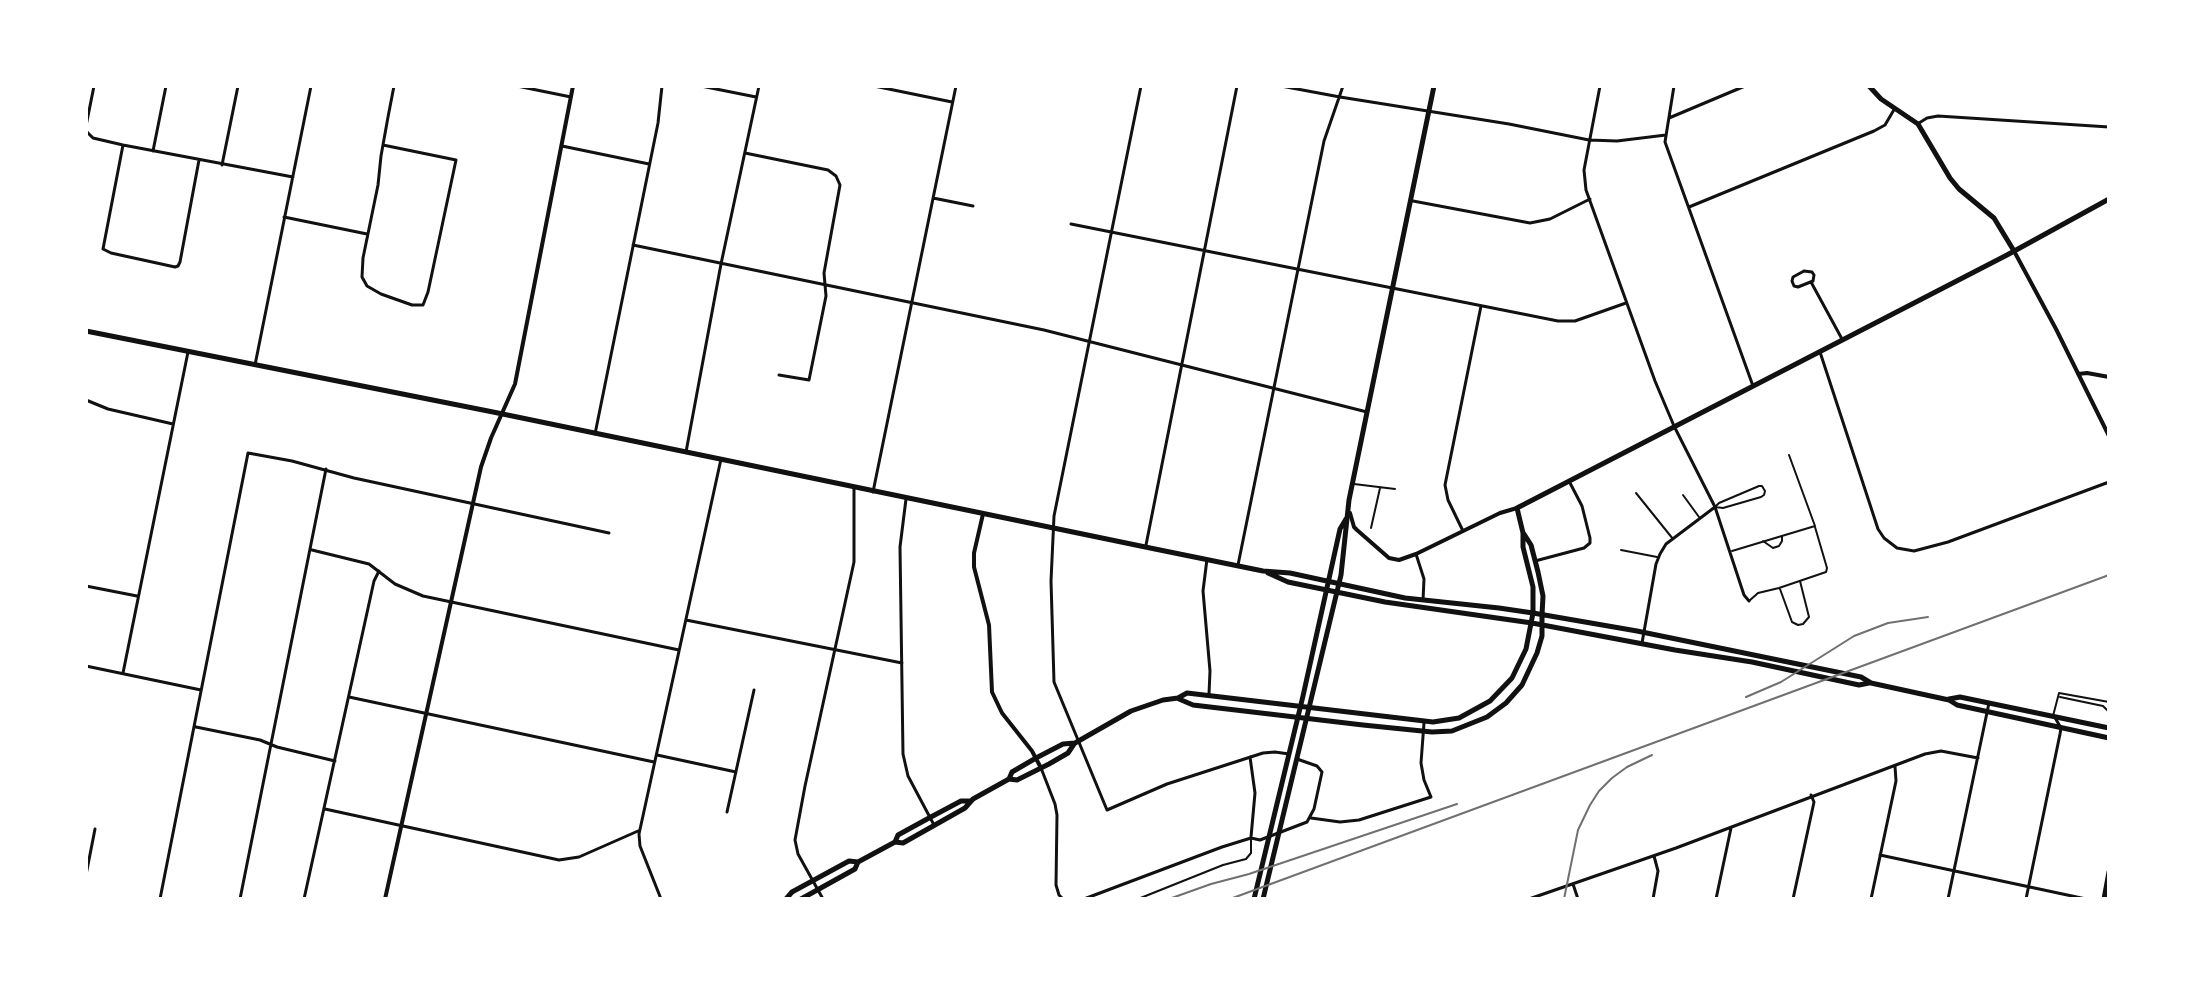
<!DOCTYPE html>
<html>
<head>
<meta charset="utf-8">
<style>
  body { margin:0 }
  #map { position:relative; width:2195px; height:985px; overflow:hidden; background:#fff; font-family:Merriweather,serif }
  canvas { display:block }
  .frame { position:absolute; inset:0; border:88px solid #fff; pointer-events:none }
</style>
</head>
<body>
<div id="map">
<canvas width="2195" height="985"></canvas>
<div class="frame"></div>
</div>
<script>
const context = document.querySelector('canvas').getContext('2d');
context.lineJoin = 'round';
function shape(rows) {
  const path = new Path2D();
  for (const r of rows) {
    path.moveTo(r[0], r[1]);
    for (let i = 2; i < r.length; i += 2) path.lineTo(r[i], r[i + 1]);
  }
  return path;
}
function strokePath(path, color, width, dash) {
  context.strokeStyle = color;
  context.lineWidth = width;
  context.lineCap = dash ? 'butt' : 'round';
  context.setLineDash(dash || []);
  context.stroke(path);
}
strokePath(shape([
  [1354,484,1395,489],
  [1759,486,1762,486,1765,491,1764,495,1761,497,1723,508,1715,507,1719,503,1759,486],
  [1636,493,1673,539],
  [1683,495,1699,517],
  [1371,528,1380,488],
  [1763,541,1773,548,1779,546,1782,541,1782,536],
  [1621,550,1657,557],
  [1732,551,1815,526,1789,455],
  [1780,589,1792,622,1798,625,1803,624,1809,617,1800,581],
  [1749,601,1758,593,1779,588,1826,572,1827,568,1815,527],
  [2060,697,2103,706,2109,712],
  [2053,716,2059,693,2109,702],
  [1138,899,1223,865,1246,859,1251,853,1251,840]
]), '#111', 2);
strokePath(shape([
  [517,86,571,97],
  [701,86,756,97],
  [874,86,952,102],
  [1141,86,1054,516,1051,581,1054,682,1107,810,1167,784,1263,753,1275,752,1289,754],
  [1281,86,1340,97,1509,124,1589,140,1617,141,1666,135],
  [1600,86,1584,170,1586,190,1655,381,1674,426,1715,507,1744,595,1749,601],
  [1674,86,1665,142,1753,386],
  [1669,118,1745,86],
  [1919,123,1927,118,1938,116,2109,127],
  [86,126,94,86],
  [86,131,93,138,123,145,293,177],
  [123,145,103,249,111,253,175,267,178,266,180,262,199,160],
  [383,145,456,160,428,292,423,305,412,305,381,294,367,286,362,277,363,258,378,185,381,156,388,117,394,86],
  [562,146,649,164],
  [153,151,166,86],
  [745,153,828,170,836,176,840,185,824,273,826,296,809,380,779,375],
  [222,165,238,86],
  [933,198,973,206],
  [1413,201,1530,223,1550,219,1590,199],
  [1689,207,1874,131,1885,125,1895,108],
  [284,217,367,234],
  [1071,224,1558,321,1575,321,1626,303],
  [633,245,1044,330,1367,412],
  [1804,271,1812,272,1814,275,1813,281,1798,287,1794,286,1792,281,1793,277,1804,271],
  [1811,282,1842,339],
  [1820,352,1878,529,1884,538,1897,548,1914,551,1948,542,2109,482],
  [255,365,311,86],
  [86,400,108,409,173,424],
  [595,434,658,123,662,86],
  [686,452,721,264,759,86],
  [873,492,956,86],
  [906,499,900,547,903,754,908,776,934,825],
  [1463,531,1448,500,1445,485,1481,306],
  [1146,545,1237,86],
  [312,550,369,564,395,584,423,596,679,650],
  [1416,554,1424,579,1423,600],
  [1207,559,1203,591,1210,671,1209,694],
  [1535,561,1584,548,1590,543,1590,538,1582,506,1569,481],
  [1238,565,1324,141,1343,86],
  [86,586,137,596],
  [686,620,902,663],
  [1642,643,1656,564,1660,554,1666,544,1715,507],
  [86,666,201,690],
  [123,673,188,352],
  [349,697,654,762],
  [196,727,260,740,277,747,335,761],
  [657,755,736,772],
  [1250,757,1255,793,1251,837],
  [1041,768,1055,804,1057,815,1056,885,1059,895,1063,899],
  [325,809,559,860,579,857,638,831],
  [727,812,754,690],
  [1311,818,1340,822,1359,820,1431,797,1424,780,1421,763,1424,723],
  [1880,855,2086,899],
  [86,875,95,829],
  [1573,884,1578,899],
  [160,899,248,453,292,461,354,478,609,533],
  [240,899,326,469],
  [304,899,374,581,379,571],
  [661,899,640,846,639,834,721,459],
  [823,899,798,854,795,840,805,786,854,562,854,488],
  [1084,899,1222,847,1251,838,1260,840,1307,822,1314,809,1322,772,1317,766,1297,759],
  [1529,899,1676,848,1925,754,1941,751,1978,758],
  [1653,899,1658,871,1654,856],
  [1716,899,1731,828],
  [1793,899,1814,802,1811,795],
  [1871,899,1896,781,1895,766],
  [1948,899,1989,703],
  [2026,899,2060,734,2061,728,2054,716]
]), '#111', 3);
strokePath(shape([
  [2014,251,2056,329,2109,436],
  [2078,374,2087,373,2109,377],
  [1350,513,1354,527,1357,530,1389,558,1399,560,1416,554,1500,513,1517,508],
  [983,514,974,553,974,567,989,625,992,692,1002,713,1032,751,1041,768],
  [385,899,481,467,491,438,515,384,573,86]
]), '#111', 4);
strokePath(shape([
  [1869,86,1881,99,1918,124,1950,178,1959,189,1994,218,2014,251],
  [86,331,493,412,1155,549,1263,571,1290,573,1405,598,1499,608,1533,613,1533,587,1523,547,1523,533,1517,508,2007,255,2109,199],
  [1524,534,1531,545,1538,572,1543,596,1542,615],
  [1268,573,1288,582,1385,602,1532,623],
  [1254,899,1303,696,1340,529,1346,519],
  [1263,899,1341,575,1349,500,1434,86],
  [2104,899,2109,872]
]), '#111', 5);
strokePath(shape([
  [1532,623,1675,650,1752,662,1859,685,1869,683],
  [1179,699,1193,705,1363,725,1432,732,1452,731,1487,717,1506,703,1522,685,1537,653,1542,636,1542,615],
  [1949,699,1960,697,2109,728],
  [1009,779,1017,780,1049,764,1068,753,1074,744],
  [895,842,898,835,929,818,961,801,971,801],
  [786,899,792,892,849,861,858,862,895,842,903,843,965,808,973,799,1009,779,1012,772,1036,758,1063,744,1075,743,1131,711,1163,700,1178,698,1187,693,1433,722,1459,718,1490,701,1512,678,1526,649,1533,613,1637,631,1861,677,1871,683,1949,700,1957,705,2109,738],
  [801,899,855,869,858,862]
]), '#111', 5);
strokePath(shape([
  [1746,697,1781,682,1854,636,1888,623,1928,617],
  [1169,899,1211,884,1249,874,1457,804],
  [1230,899,2109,575],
  [1564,899,1578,830,1590,805,1599,791,1612,778,1627,767,1652,755]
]), '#707070', 2);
</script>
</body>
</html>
